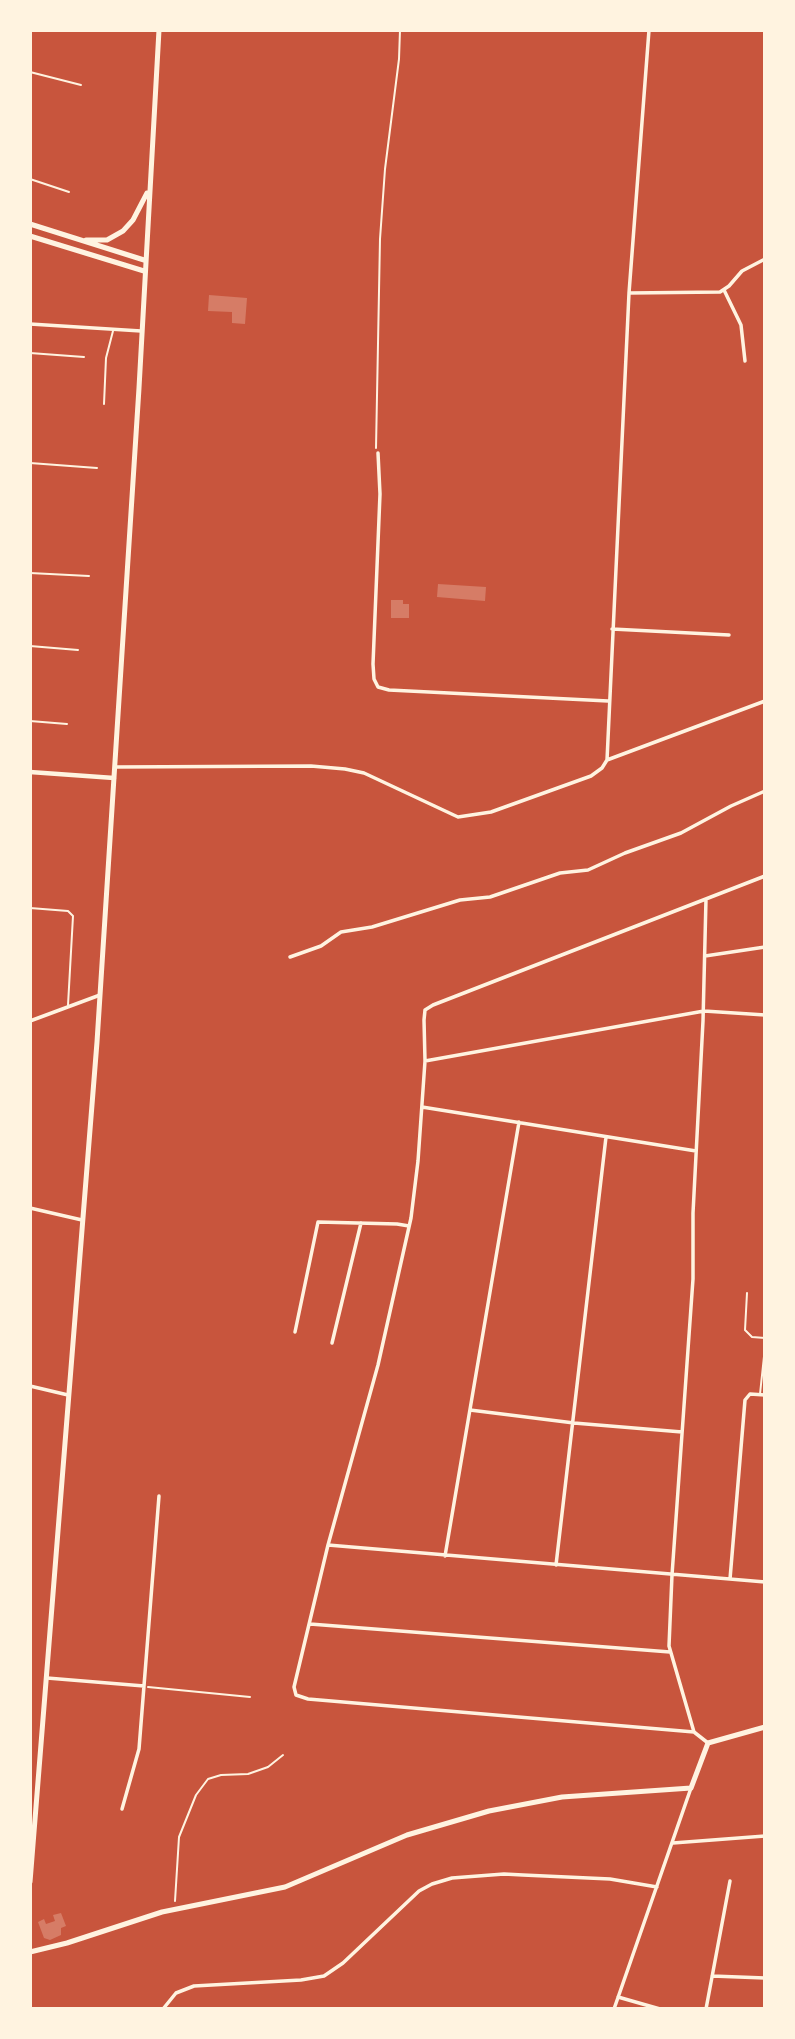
<!DOCTYPE html>
<html>
<head>
<meta charset="utf-8">
<style>
  body { margin:0 }
  #map { position:relative; width:795px; height:2039px; overflow:hidden; background:#c8553d; font-family:Rubik,sans-serif }
  canvas { display:block }
  .frame { position:absolute; inset:0; border:32px solid #fff3e0; pointer-events:none }
</style>
</head>
<body>
<div id="map">
<canvas width="795" height="2039"></canvas>
<div class="frame"></div>
</div>
<script>
const context = document.querySelector('canvas').getContext('2d');
context.lineJoin = 'round';
function fillPath(path, color) {
  context.fillStyle = color;
  context.fill(path, 'evenodd');
}
function shape(rows) {
  const path = new Path2D();
  for (const r of rows) {
    path.moveTo(r[0], r[1]);
    for (let i = 2; i < r.length; i += 2) path.lineTo(r[i], r[i + 1]);
  }
  return path;
}
function strokePath(path, color, width, dash) {
  context.strokeStyle = color;
  context.lineWidth = width;
  context.lineCap = dash ? 'butt' : 'round';
  context.setLineDash(dash || []);
  context.stroke(path);
}
fillPath(shape([
  [209,295,247,298,245,324,232,323,232,312,208,311],
  [438,584,486,587,485,601,437,597],
  [391,600,403,600,403,604,409,604,409,618,391,618],
  [61,1913,66,1926,61,1928,61,1935,50,1940,44,1938,38,1922,44,1919,46,1924,55,1921,53,1915]
]), '#d67c66');
strokePath(shape([
  [376,448,380,239,385,169,399,59,400,30],
  [148,1687,250,1697],
  [175,1901,179,1837,196,1795,208,1779,221,1775,248,1774,268,1767,283,1755]
]), '#fff3e0', 2);
strokePath(shape([
  [30,72,81,85],
  [30,179,69,192],
  [30,353,84,357],
  [104,404,106,358,113,331],
  [30,463,97,468],
  [30,573,89,576],
  [30,646,78,650],
  [30,721,67,724],
  [30,908,68,911,73,916,68,1005],
  [747,1293,745,1330,752,1337,765,1338],
  [760,1394,765,1347]
]), '#fff3e0', 2);
strokePath(shape([
  [724,290,741,325,745,361],
  [629,293,720,292,729,286,742,271,765,259],
  [30,324,141,331],
  [378,453,380,494,373,664,374,679,378,687,389,690,608,701],
  [612,629,729,635],
  [607,760,765,701],
  [115,767,311,766,345,769,364,773,458,817,491,812,591,776,602,768,607,760,629,293,649,30],
  [706,899,703,1021,693,1213,693,1279,672,1575,669,1646,694,1732,708,1743],
  [705,956,765,947],
  [290,957,321,946,341,932,372,927,460,900,490,897,560,873,588,870,625,853,681,833,731,806,765,791],
  [30,1021,100,995],
  [425,1061,704,1011,765,1015],
  [422,1107,696,1151],
  [30,1208,82,1220],
  [295,1332,318,1222,397,1224,409,1226],
  [332,1343,361,1223],
  [30,1386,68,1395],
  [470,1410,574,1423,682,1432],
  [328,1545,765,1582],
  [445,1556,519,1122],
  [556,1565,606,1137],
  [730,1579,745,1400,750,1394,765,1395],
  [310,1624,670,1652],
  [47,1678,144,1686],
  [694,1732,308,1699,296,1695,294,1687,328,1545,378,1365,411,1218,418,1161,425,1061,424,1020,425,1010,433,1005,765,876],
  [122,1809,139,1749,159,1496],
  [673,1843,765,1836],
  [712,1976,765,1978],
  [618,1997,660,2009],
  [163,2009,176,1993,194,1986,301,1980,324,1976,343,1963,419,1891,432,1884,452,1878,504,1874,523,1875,610,1879,657,1887],
  [614,2009,691,1788],
  [706,2009,730,1881]
]), '#fff3e0', 3.5);
strokePath(shape([
  [30,772,114,778]
]), '#fff3e0', 4.5);
strokePath(shape([
  [30,224,144,260],
  [30,236,144,271],
  [86,240,107,240,123,231,133,220,147,193],
  [30,1882,97,1042,139,388,159,30],
  [30,1952,67,1943,162,1912,285,1887,407,1835,489,1811,562,1797,691,1788,708,1743,765,1727]
]), '#fff3e0', 5);
</script>
</body>
</html>
